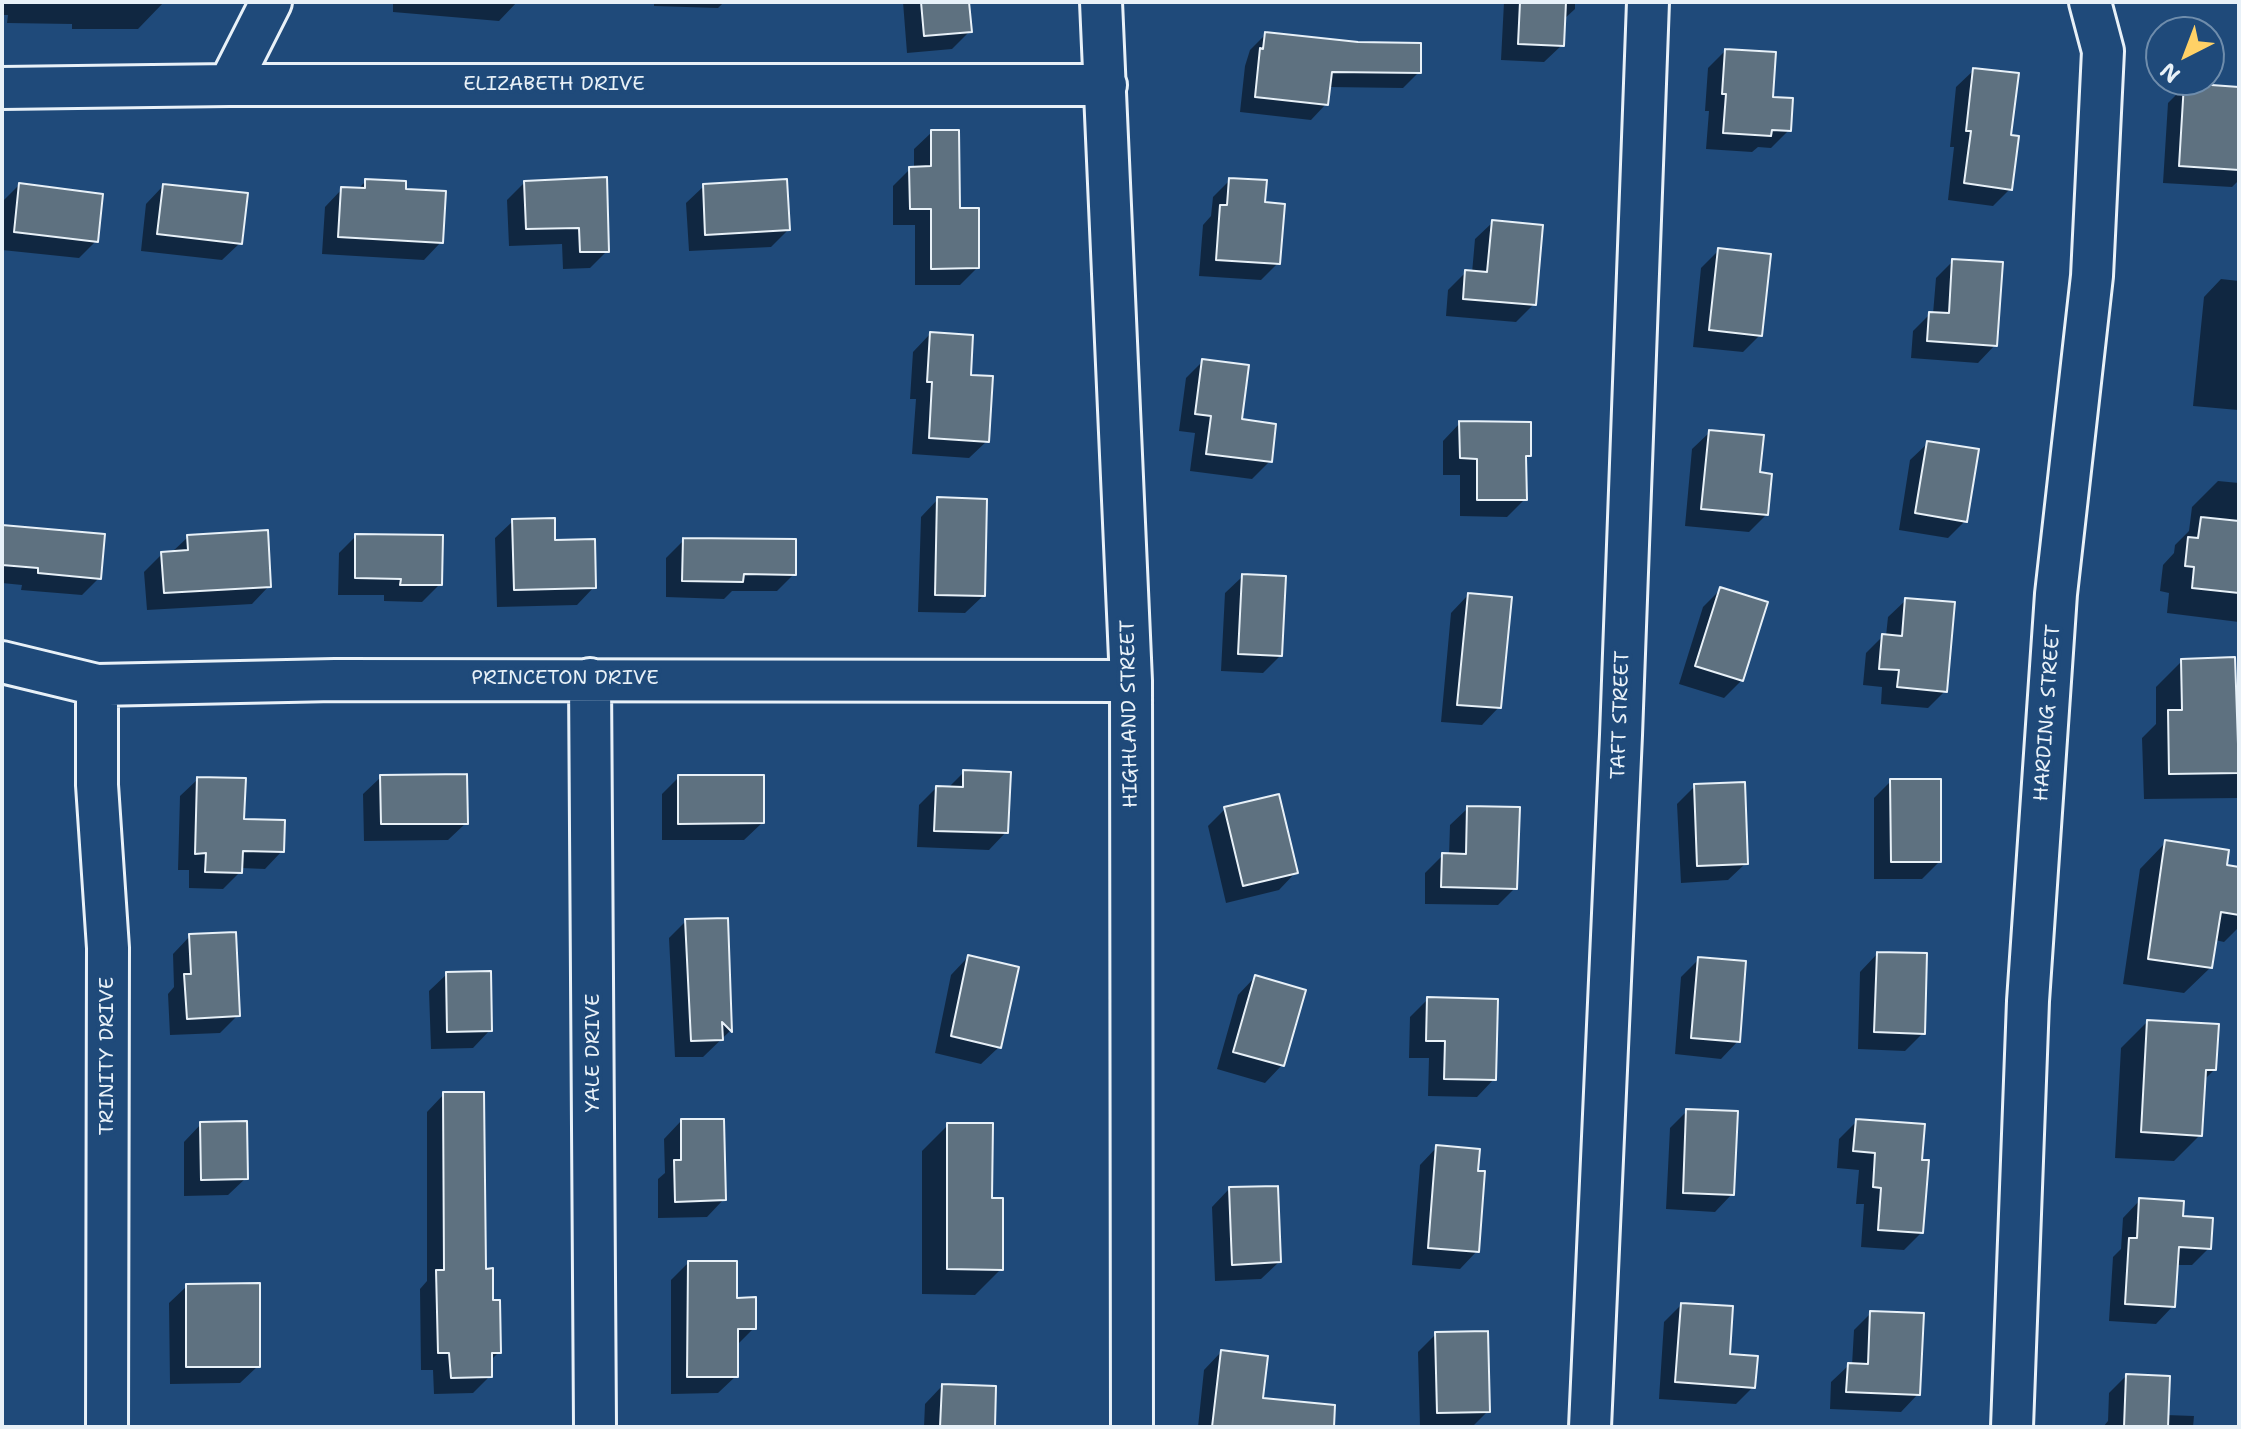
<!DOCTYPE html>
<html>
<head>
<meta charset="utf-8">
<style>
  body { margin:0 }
  #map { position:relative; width:2241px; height:1429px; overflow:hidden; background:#1f4a7a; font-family:"Shantell Sans",sans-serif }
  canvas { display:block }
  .frame { position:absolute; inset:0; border:4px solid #e8f1f8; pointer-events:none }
  .north { position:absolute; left:2145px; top:16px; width:80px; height:80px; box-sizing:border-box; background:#1f4a7a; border:2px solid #6f8dac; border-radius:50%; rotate:222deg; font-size:22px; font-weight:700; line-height:32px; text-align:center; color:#e8f1f8 }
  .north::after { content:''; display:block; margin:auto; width:28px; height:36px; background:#ffd166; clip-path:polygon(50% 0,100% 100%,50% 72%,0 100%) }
</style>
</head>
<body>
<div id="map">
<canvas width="2241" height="1429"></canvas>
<div class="frame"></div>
<div class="north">N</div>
</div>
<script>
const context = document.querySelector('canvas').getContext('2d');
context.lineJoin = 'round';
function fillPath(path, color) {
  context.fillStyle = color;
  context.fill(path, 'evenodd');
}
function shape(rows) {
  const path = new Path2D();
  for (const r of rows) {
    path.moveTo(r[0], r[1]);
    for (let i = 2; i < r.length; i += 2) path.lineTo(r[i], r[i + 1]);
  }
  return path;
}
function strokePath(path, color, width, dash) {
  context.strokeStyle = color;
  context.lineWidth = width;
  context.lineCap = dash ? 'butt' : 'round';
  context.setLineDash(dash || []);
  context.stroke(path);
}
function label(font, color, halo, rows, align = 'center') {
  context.font = font + ' "Shantell Sans",sans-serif';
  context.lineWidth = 8;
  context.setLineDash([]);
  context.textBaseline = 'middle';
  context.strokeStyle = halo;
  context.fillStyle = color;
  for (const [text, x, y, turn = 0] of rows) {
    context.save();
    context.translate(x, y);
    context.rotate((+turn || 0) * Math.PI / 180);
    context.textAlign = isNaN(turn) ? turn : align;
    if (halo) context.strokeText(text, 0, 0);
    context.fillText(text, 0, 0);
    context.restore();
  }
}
fillPath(shape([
  [2,2,164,2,138,29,72,29,72,24,7,23,8,15,2,15],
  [393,2,517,2,499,21,393,12],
  [654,2,724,2,718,8,654,6],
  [903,2,967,2,970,31,952,49,907,53],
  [1504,2,1575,2,1575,9,1563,20,1562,45,1544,62,1501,60],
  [1266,34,1419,72,1403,88,1328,87,1326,104,1311,120,1240,112,1245,66,1250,50],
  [1725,51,1771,98,1789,130,1771,148,1758,147,1752,152,1706,149,1709,111,1705,111,1708,68],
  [1974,70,2009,137,2010,189,1993,206,1948,200,1954,147,1950,147,1956,87],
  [2185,86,2239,89,2239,180,2232,187,2163,183,2168,103],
  [932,132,977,268,960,285,915,285,915,225,893,225,893,186,910,169,914,169,914,149],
  [1230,180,1263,204,1278,263,1261,280,1199,276,1203,225,1211,216,1213,197],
  [366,181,404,191,441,242,424,260,322,254,325,207,342,189,357,190],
  [525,182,607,251,590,268,563,269,562,244,509,246,507,200],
  [19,185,96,241,79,258,2,250,2,202],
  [163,186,240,243,222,260,141,251,146,204],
  [704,186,788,230,771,247,689,251,686,203],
  [1493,222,1534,304,1516,322,1446,316,1448,290,1466,272,1472,273,1475,239],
  [1719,250,1760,335,1743,352,1693,347,1701,268],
  [1953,261,1995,345,1978,363,1911,358,1913,331,1930,314,1933,314,1936,278],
  [2221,279,2239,281,2238,410,2193,406,2204,297],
  [930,334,969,376,987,441,969,458,912,454,916,399,910,399,913,352],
  [1203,361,1240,421,1270,461,1252,479,1190,471,1195,433,1179,431,1186,378],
  [1460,423,1529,456,1524,461,1525,499,1507,517,1460,516,1460,475,1443,475,1443,441],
  [1710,432,1758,474,1766,515,1749,532,1685,526,1692,449],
  [1928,443,1965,521,1948,538,1899,530,1910,460],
  [2218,481,2239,483,2239,622,2167,613,2169,593,2160,591,2163,565,2174,553,2175,545,2189,531,2192,507],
  [938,499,983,596,965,613,918,612,921,517],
  [513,521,553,542,594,587,577,605,497,607,495,538],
  [2,527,99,578,82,595,21,590,22,585,2,583],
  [356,536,440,584,422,602,384,601,384,595,338,595,339,553],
  [188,537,269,586,252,604,147,610,144,572,162,554,171,553],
  [684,540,794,574,777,591,732,591,724,599,666,597,666,558],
  [1243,576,1280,656,1263,673,1221,671,1225,593],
  [1721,589,1742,680,1724,698,1679,684,1703,607],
  [1468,595,1499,707,1482,725,1441,722,1451,613],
  [1906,600,1945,691,1928,708,1881,704,1882,687,1863,685,1866,653,1883,636,1886,636,1888,617],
  [2182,661,2235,730,2239,729,2239,798,2144,799,2142,738,2156,724,2156,687],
  [964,772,1006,832,989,850,917,847,919,805,936,788,948,788],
  [381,777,466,823,448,840,364,841,363,794],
  [679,777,762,823,744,840,662,840,662,794],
  [198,779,242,821,282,851,265,869,241,868,240,872,223,889,189,888,189,870,178,870,180,796],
  [1891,781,1939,862,1922,879,1874,879,1874,798],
  [1695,786,1746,863,1728,880,1681,883,1677,804],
  [1468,808,1515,888,1498,905,1425,904,1425,873,1443,855,1449,856,1450,825],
  [1225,809,1296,872,1279,890,1226,903,1208,826],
  [2166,842,2225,867,2239,869,2239,927,2224,942,2215,940,2211,967,2184,993,2123,984,2140,869],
  [726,920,730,1031,703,1057,675,1057,669,938,686,921],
  [190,936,238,1015,220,1033,170,1035,168,994,174,987,173,954],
  [1877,954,1923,1033,1905,1051,1858,1049,1860,972],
  [968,957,999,1047,981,1064,935,1053,951,975],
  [1699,959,1738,1041,1721,1059,1675,1054,1681,977],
  [447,974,490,1030,473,1048,431,1049,429,991],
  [1255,977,1282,1065,1265,1083,1217,1069,1238,995],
  [1428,999,1494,1079,1477,1097,1428,1096,1429,1058,1409,1058,1410,1017],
  [2147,1022,2214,1070,2203,1081,2200,1135,2174,1161,2115,1158,2121,1048],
  [444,1094,491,1302,499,1352,490,1361,490,1376,473,1393,434,1394,433,1370,421,1370,420,1289,427,1281,427,1112],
  [1687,1111,1732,1194,1715,1212,1666,1209,1670,1128],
  [681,1121,724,1199,707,1217,658,1218,658,1179,665,1173,664,1139],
  [1857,1121,1920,1162,1921,1233,1904,1250,1861,1247,1864,1204,1856,1204,1859,1170,1837,1168,1839,1139],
  [201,1124,246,1178,228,1195,184,1196,184,1142],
  [948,1125,990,1200,1001,1269,975,1295,922,1294,922,1151],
  [1437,1147,1477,1251,1460,1269,1412,1265,1420,1165],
  [1229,1189,1279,1262,1261,1279,1215,1281,1212,1207],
  [2140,1200,2181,1218,2209,1248,2192,1265,2176,1265,2173,1306,2156,1324,2109,1321,2113,1257,2121,1249,2123,1218],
  [688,1263,735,1300,754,1328,736,1346,736,1376,718,1393,671,1394,671,1280],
  [187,1286,258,1366,240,1383,170,1384,169,1303],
  [1681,1305,1753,1387,1736,1404,1659,1399,1664,1322],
  [1871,1313,1918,1394,1901,1412,1830,1409,1831,1382,1849,1365,1852,1365,1854,1330],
  [1436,1334,1488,1411,1472,1427,1420,1427,1418,1352],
  [1221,1352,1261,1400,1279,1427,1198,1427,1204,1370],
  [2126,1376,2166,1415,2194,1416,2193,1427,2103,1427,2108,1421,2109,1393],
  [942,1386,993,1427,924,1427,925,1404]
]), '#0007');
const building = shape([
  [921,2,969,2,972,32,924,36,921,2],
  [1520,2,1566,2,1564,46,1518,44,1520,2],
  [1265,32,1358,42,1421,43,1421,73,1332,72,1328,105,1255,97,1260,48,1263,49,1265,32],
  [1725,49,1776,52,1773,97,1793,98,1791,131,1772,130,1771,136,1723,133,1726,94,1722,94,1725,49],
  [1973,68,2019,73,2011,135,2019,136,2012,190,1964,183,1971,131,1966,131,1973,68],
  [2184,83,2239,87,2239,170,2179,166,2184,83],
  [931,130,959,130,960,208,979,208,979,268,931,269,931,209,910,209,909,167,931,166,931,130],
  [607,177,609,252,580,252,579,228,526,229,524,181,607,177],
  [1229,178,1267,180,1265,202,1285,204,1280,264,1216,260,1220,205,1227,205,1229,178],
  [365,179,406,181,406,189,446,191,443,243,338,237,341,187,365,188,365,179],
  [787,179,790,230,705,235,703,184,787,179],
  [19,183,103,194,98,242,14,232,19,183],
  [163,184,248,193,242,244,157,234,163,184],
  [1492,220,1543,225,1536,305,1463,299,1465,270,1487,272,1492,220],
  [1718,248,1771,254,1762,336,1709,330,1718,248],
  [1952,259,2003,262,1997,346,1927,341,1929,312,1949,313,1952,259],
  [930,332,973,335,971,375,993,376,989,442,929,438,932,382,927,382,930,332],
  [1202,359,1249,365,1242,419,1276,424,1272,462,1206,454,1211,416,1195,414,1202,359],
  [1459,421,1531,422,1531,456,1526,456,1527,500,1477,500,1477,459,1460,458,1459,421],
  [1709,430,1764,435,1760,472,1772,474,1768,515,1701,509,1709,430],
  [1927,441,1979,449,1967,522,1915,513,1927,441],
  [937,497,987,499,985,596,935,595,937,497],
  [2201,517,2239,521,2239,593,2192,588,2194,567,2185,566,2188,537,2198,538,2201,517],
  [555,518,555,540,595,539,596,588,514,590,512,519,555,518],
  [2,525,105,534,101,579,38,573,38,568,2,565,2,525],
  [268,530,271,587,164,593,161,552,188,550,187,535,268,530],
  [355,534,443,535,442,585,400,585,401,579,355,578,355,534],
  [683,538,796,539,796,575,744,574,743,582,682,581,683,538],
  [1242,574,1286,576,1282,656,1238,654,1242,574],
  [1720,587,1768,602,1743,681,1695,666,1720,587],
  [1468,593,1512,597,1501,708,1457,705,1468,593],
  [1905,598,1955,602,1947,692,1897,687,1899,670,1879,669,1882,634,1902,636,1905,598],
  [2235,657,2239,773,2169,774,2168,710,2182,710,2181,659,2235,657],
  [963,770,1011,772,1008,833,934,831,936,786,963,787,963,770],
  [467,774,468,824,381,824,380,775,467,774],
  [678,775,764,775,764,823,678,824,678,775],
  [197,777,246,778,244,819,285,820,284,852,243,851,242,873,205,872,206,853,195,854,197,777],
  [1890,779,1941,779,1941,862,1891,862,1890,779],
  [1745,782,1748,864,1697,866,1694,784,1745,782],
  [1279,794,1298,873,1243,886,1224,807,1279,794],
  [1467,806,1520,807,1517,889,1441,887,1442,853,1466,854,1467,806],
  [2165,840,2229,850,2227,865,2239,867,2239,915,2221,912,2212,968,2148,959,2165,840],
  [728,918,732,1032,722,1022,723,1040,691,1041,685,919,728,918],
  [236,932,240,1016,187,1019,184,974,191,974,189,934,236,932],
  [1877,952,1927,953,1925,1034,1874,1032,1877,952],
  [968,955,1019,967,1001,1048,951,1036,968,955],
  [1698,957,1746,961,1740,1042,1691,1038,1698,957],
  [491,971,492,1031,447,1032,446,972,491,971],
  [1255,975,1306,990,1284,1066,1233,1052,1255,975],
  [1427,997,1498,999,1496,1080,1444,1079,1445,1041,1426,1041,1427,997],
  [2147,1020,2219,1024,2216,1070,2206,1070,2202,1136,2141,1132,2147,1020],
  [443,1092,484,1092,486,1269,493,1268,493,1300,500,1300,501,1353,492,1353,492,1377,451,1378,449,1353,438,1353,436,1270,444,1270,443,1092],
  [1686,1109,1738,1111,1734,1195,1683,1193,1686,1109],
  [681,1119,724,1119,726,1200,675,1202,674,1160,681,1160,681,1119],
  [1856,1119,1925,1124,1922,1160,1929,1160,1923,1233,1878,1230,1881,1188,1873,1187,1875,1153,1853,1151,1856,1119],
  [247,1121,248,1179,201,1180,200,1122,247,1121],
  [947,1123,993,1123,992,1198,1003,1198,1003,1270,947,1269,947,1123],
  [1436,1145,1480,1149,1478,1171,1485,1171,1479,1252,1428,1248,1436,1145],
  [1278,1186,1281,1262,1232,1265,1229,1187,1278,1186],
  [2139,1198,2184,1201,2183,1216,2213,1218,2211,1249,2179,1247,2175,1307,2125,1304,2129,1238,2137,1238,2139,1198],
  [688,1261,737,1261,737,1298,756,1297,756,1329,738,1329,738,1377,687,1377,688,1261],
  [260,1283,260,1367,186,1367,186,1284,260,1283],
  [1681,1303,1733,1306,1730,1354,1758,1356,1755,1388,1675,1382,1681,1303],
  [1870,1311,1924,1313,1920,1395,1846,1392,1848,1363,1868,1364,1870,1311],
  [1488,1331,1490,1412,1437,1413,1435,1332,1488,1331],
  [1221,1350,1268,1356,1263,1398,1335,1405,1334,1427,1212,1427,1221,1350],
  [2126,1374,2170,1376,2168,1427,2124,1427,2126,1374],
  [942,1384,996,1386,995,1427,940,1427,942,1384]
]);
fillPath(building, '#5e7180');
strokePath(building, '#e8f1f8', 2);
const minor = shape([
  [1101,2,1131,681,1132,1427],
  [229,85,271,2],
  [2,88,229,85,1106,85],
  [2,662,97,685,335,680,1131,681],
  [590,679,595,1427],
  [97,685,97,785,108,948,107,1427],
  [1590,1427,1621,735,1648,2],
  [2012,1427,2028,1001,2056,594,2092,276,2103,51,2090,2]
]);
strokePath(minor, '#e8f1f8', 46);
strokePath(minor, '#1f4a7a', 40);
label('20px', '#e8f1f8', '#1f4a7a', [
  ["ELIZABETH DRIVE",554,85],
  ["PRINCETON DRIVE",565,679],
  ["HARDING STREET",2048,713,-86],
  ["HIGHLAND STREET",1130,714,-91],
  ["TAFT STREET",1621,715,-88],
  ["YALE DRIVE",594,1053,-90],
  ["TRINITY DRIVE",108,1056,-90]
]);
</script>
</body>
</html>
